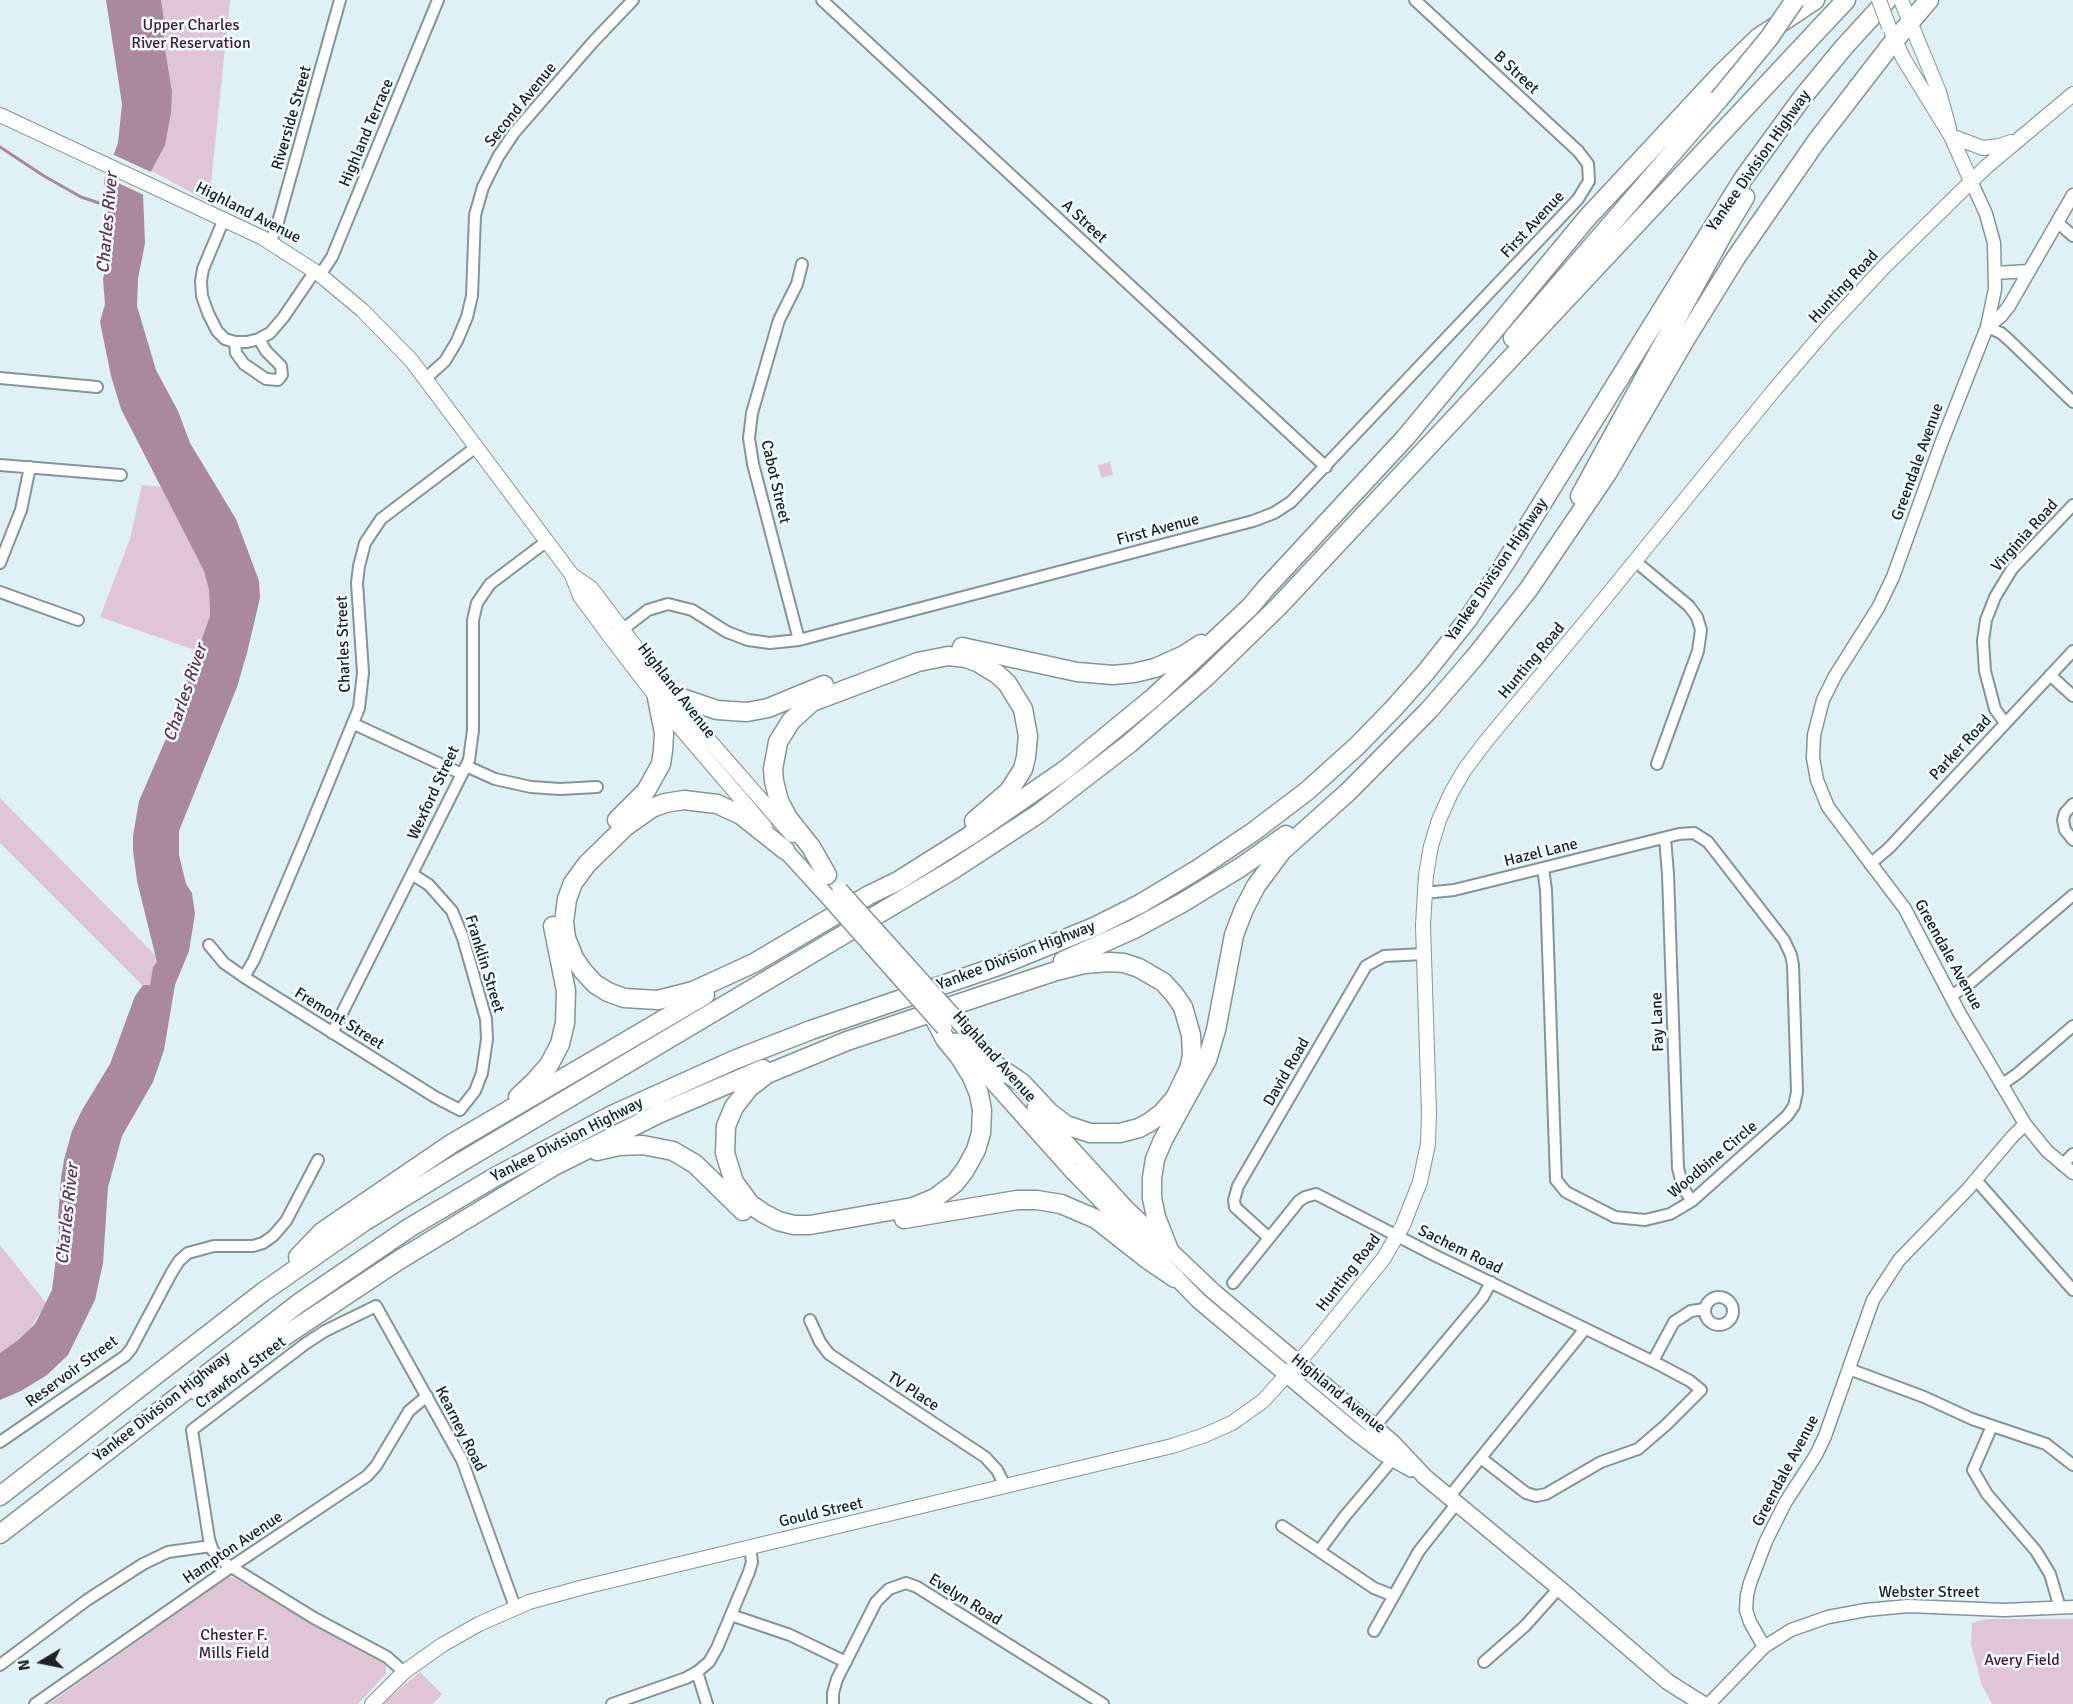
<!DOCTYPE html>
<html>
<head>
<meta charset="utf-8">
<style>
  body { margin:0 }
  #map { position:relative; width:2073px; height:1704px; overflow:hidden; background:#dff1f4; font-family:Signika,sans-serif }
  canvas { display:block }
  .north { position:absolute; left:12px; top:1632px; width:60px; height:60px; -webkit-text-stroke:4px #f2fdff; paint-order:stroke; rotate:260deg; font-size:16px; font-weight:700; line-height:24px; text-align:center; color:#1c2223 }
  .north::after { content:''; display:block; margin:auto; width:21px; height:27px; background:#1c2223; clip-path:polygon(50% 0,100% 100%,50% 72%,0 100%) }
</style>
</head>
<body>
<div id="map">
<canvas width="2073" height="1704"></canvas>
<div class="north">N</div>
</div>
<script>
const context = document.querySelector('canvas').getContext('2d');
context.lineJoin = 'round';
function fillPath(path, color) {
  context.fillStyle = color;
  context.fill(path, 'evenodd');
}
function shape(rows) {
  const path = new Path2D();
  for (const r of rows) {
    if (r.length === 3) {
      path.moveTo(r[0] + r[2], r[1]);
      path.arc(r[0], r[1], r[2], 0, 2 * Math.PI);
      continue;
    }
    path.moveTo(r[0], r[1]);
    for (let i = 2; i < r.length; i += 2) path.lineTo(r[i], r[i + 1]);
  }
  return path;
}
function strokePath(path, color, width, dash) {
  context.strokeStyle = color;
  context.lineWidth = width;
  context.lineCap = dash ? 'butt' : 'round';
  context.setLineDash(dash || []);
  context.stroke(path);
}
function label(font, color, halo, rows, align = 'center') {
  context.font = font + ' Signika,sans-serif';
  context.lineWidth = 5;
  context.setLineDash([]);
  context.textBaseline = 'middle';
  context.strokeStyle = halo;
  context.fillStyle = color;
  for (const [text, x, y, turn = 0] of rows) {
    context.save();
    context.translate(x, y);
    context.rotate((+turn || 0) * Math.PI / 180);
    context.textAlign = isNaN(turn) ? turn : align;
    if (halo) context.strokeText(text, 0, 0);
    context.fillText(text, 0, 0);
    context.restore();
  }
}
fillPath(shape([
  [150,0,230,0,209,202,150,170],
  [1110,462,1113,475,1101,478,1098,465],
  [142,485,161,487,204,571,209,590,210,616,198,651,100,617,130,539],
  [0,798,156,956,157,962,153,967,150,985,142,985,0,843],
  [0,1245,46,1303,30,1329,13,1344,0,1353],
  [233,1577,383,1663,386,1666,386,1674,358,1704,49,1704,227,1578],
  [1986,1619,2073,1619,2073,1704,1992,1704,1982,1686,1971,1644,1972,1623],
  [420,1672,442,1694,433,1704,382,1704]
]), '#dfc5d5');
fillPath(shape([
  [106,0,161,0,164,20,164,43,172,92,171,113,165,145,148,177,143,195,145,243,138,279,137,306,156,370,178,411,190,443,236,519,259,581,260,598,247,653,237,687,179,831,179,855,186,884,192,893,195,914,189,951,175,985,164,1050,153,1082,122,1136,108,1187,103,1263,95,1300,68,1355,47,1375,21,1391,0,1400,0,1353,18,1340,35,1324,52,1290,59,1234,58,1218,61,1178,64,1160,72,1131,82,1110,110,1064,135,996,143,985,150,985,153,967,157,962,137,881,133,850,133,836,139,801,168,734,210,616,209,590,204,571,121,409,111,376,100,322,105,304,103,279,110,248,110,231,104,181,118,143,122,104]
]), '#aa899e');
fillPath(shape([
  [112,154,153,173,146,196,103,176]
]), '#dff1f4');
strokePath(shape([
  [0,147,44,176,81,197,108,206]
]), '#aa899e', 3);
const minor = shape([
  [822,0,1326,467],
  [224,219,203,269,201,281,202,296,208,313,217,331,225,339,235,342,247,342,259,339,270,333,283,318,315,271],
  [2057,222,2073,236],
  [270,243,276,229,340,0],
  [320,275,332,257,438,0],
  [1987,327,2001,333,2010,341,2073,402],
  [235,342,236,353,244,364,266,379,278,380,282,375,281,366,266,351,259,339],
  [0,378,97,387],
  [425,379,445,361,457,341,467,317,472,296,475,215,483,187,498,157,514,133,593,42,633,0],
  [0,465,121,475],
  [1635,561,1689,606,1697,617,1701,630,1698,651,1657,764],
  [0,563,21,510,30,467],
  [0,592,78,620],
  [618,633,648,610,668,604,692,610,727,632,748,640,770,643,799,640,1253,521,1274,513,1291,502,1578,199,1589,181,1588,164,1578,151,1415,0],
  [799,640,753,464,749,438,752,413,779,320,797,284,802,264],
  [2050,675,2073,696],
  [2005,723,1995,709,1985,671,1983,641,1986,620,1995,597,2012,569,2073,505],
  [354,724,462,774],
  [466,766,495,779,531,787,560,789,597,787],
  [2073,804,2065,813,2063,820,2065,830,2073,840],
  [1665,838,1668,874,1678,1168,1683,1188,1692,1201],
  [1870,864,1889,848,2073,651],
  [1424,893,1454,890,1543,868,1679,834,1694,833,1708,842,1784,940,1791,955,1793,965,1797,1092,1794,1106,1787,1116,1692,1201,1670,1214,1645,1220,1615,1217,1566,1192,1556,1180,1546,890,1543,868],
  [209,945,224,963,244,977,435,1097,460,1110,475,1091,482,1073,487,1039,486,1019,463,938,452,911,429,885,412,874],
  [244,977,254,960,307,835,359,708,363,673,357,583,359,566,365,543,381,519,476,447],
  [1951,996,1969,984,2073,895],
  [332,1033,469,760,473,730,473,620,477,603,490,584,547,541],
  [2001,1085,2017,1074,2073,1026],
  [2062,1165,2073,1154],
  [1976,1180,2073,1290],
  [1269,1238,1235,1207,1234,1200,1238,1186,1366,966,1384,956,1424,954],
  [1233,1283,1299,1201,1305,1197,1316,1194,1436,1256,1660,1365,1690,1381,1701,1390,1666,1425,1638,1449,1601,1462,1546,1494,1536,1496,1526,1493,1481,1458],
  [1719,1311,14],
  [810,1320,820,1342,829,1354,985,1457,997,1470,1005,1486],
  [1653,1361,1674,1322,1691,1311,1705,1309],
  [1849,1369,1924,1397,1972,1419,2046,1444,2073,1465],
  [1992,1426,1973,1470,1987,1494,2036,1551,2050,1574,2060,1608],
  [1371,1431,1483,1297,1491,1282],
  [0,1442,125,1356,131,1349,172,1272,179,1261,188,1253,214,1246,253,1246,263,1243,273,1236,286,1221,318,1160],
  [1449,1497,1585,1329],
  [1282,1526,1374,1588,1394,1596],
  [1319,1551,1345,1516,1393,1459],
  [731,1615,790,1635,846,1662],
  [1374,1631,1419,1551,1457,1503],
  [1484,1662,1525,1626,1559,1588],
  [0,1665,87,1600,143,1564,168,1552,211,1546],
  [404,1672,387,1657,314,1618,225,1563,213,1551,209,1539,192,1430,305,1344,325,1331,376,1306,462,1460,515,1607],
  [697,1672,707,1704],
  [35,1704,231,1567,367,1476,376,1466,409,1411,427,1396],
  [612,1704,686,1678,697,1672,709,1662,717,1648,749,1572,752,1562,750,1547],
  [833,1704,833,1693,837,1679,876,1602,889,1589,906,1583,917,1587,1103,1704]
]);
const tertiary = shape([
  [1971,181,1986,214,1994,243,1995,289,1987,327,1941,444,1893,577,1878,608,1835,676,1823,700,1814,735,1813,758,1817,780,1828,807,1905,909,1960,1014,2025,1124,2047,1151,2073,1173],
  [1995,273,2029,271],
  [1987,327,2001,316,2009,306,2073,195],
  [1764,1647,1750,1622,1746,1610,1747,1595,1750,1583,1766,1541,1785,1503,1816,1455,1825,1436,1873,1300,1899,1260,1967,1190,2012,1137,2025,1124],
  [1709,1704,1764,1647,1791,1630,1828,1617,1866,1610,1908,1606,2004,1610,2073,1607]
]);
const secondary = shape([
  [1901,0,1939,92,1949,128],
  [1892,33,1903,58,1951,136,1971,181],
  [0,115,263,238,319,274,362,310,411,360,572,575,591,588,688,716,792,835],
  [1951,136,1983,148,1999,146,2011,142],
  [572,575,580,596,611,638,677,724,765,827],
  [372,1704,404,1672,442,1645,479,1624,529,1602,584,1587,1172,1446,1205,1435,1232,1423,1263,1401,1311,1348,1384,1258,1403,1225,1420,1182,1428,1144,1429,1113,1423,925,1426,875,1431,846,1439,820,1451,793,1465,769,1487,740,1592,614,1775,389,1829,326,1884,267,1986,167,2073,94]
]);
const primary = shape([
  [785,850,828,897],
  [957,1020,1005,1075],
  [956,1041,1072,1171,1199,1301,1354,1431,1383,1453,1411,1469],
  [1035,1108,1127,1209,1213,1291,1392,1442,1425,1477,1559,1588,1668,1682,1703,1704]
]);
const motorway = shape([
  [1513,338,1719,99],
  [1580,496,1724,232,1745,197],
  [962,647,1077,672,1113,675,1134,673,1155,668,1184,655,1201,644],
  [670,694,717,710,747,712,768,708,824,685],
  [617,820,646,791,661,764,663,751,664,733,657,698],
  [785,850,741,815,717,804,684,800,665,803,652,808,625,827,587,864,573,883,567,899,564,922,566,938,574,958,583,971,595,984,608,992,624,998,658,1000,693,991,754,963,869,895,898,881,971,835,1065,770,1154,697,1250,607,1266,588,1405,438,1587,218,1721,74,1758,38,1815,0],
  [827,875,811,847,788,818,779,801,774,781,773,769,778,742,791,721,812,702,918,662,948,656,966,658,979,663,997,674,1007,683,1023,709,1028,736,1026,757,1023,769,1009,791,974,821],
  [1063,961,1134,929,1182,903,1241,867,1286,835],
  [932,1014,945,1039,959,1056,972,1077,979,1094,982,1110,981,1133,976,1150,965,1170,955,1183,935,1198,913,1207,810,1225,794,1225,778,1221,763,1213,750,1204,734,1182,725,1153,726,1126,734,1107,749,1088,767,1074,847,1041,1056,971,1084,964,1110,962,1124,963,1139,968,1163,982,1174,994,1183,1007,1191,1035,1192,1056,1189,1069,1175,1098,1162,1113,1150,1122,1139,1128,1120,1133,1090,1133,1066,1125,1049,1112,1022,1083,997,1066],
  [518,1097,534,1082,549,1065,560,1044,565,1023,566,991,553,926],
  [597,1151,619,1146,643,1145,673,1151,695,1164,743,1211],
  [904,1219,1017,1200,1037,1200,1061,1204,1096,1219,1147,1259,1175,1278],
  [1169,1250,1156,1217,1152,1198,1152,1178,1155,1159,1163,1140,1207,1060,1216,1030,1234,935,1244,909,1256,886,1282,851,1348,792,1430,709,1474,658,1528,590,1608,472,1685,340,1735,259,1816,142,1890,46,1929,0],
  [298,1257,322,1232,451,1144,705,995],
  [197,1391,223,1377,399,1260,554,1166,658,1114,763,1069],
  [0,1496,263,1292,365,1221,451,1168,954,869,1038,814,1130,743,1206,677,1278,607,1846,0],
  [0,1534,299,1303,409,1228,495,1177,612,1115,734,1060,811,1030,1001,965,1094,927,1140,904,1198,869,1253,832,1307,791,1357,746,1393,709,1426,672,1468,619,1505,563,1743,179,1802,98,1844,47,1887,0]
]);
strokePath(minor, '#849597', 14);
strokePath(tertiary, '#849597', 15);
strokePath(secondary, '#849597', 16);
strokePath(primary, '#849597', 18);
strokePath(motorway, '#849597', 21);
strokePath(minor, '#fff', 10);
strokePath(tertiary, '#fff', 12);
strokePath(secondary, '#fff', 14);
strokePath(primary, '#fff', 15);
strokePath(motorway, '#fff', 18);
const secondaryBridge = shape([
  [1879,0,1889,27]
]);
const primaryBridge = shape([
  [840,890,957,1020],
  [828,897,944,1028]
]);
const motorwayBridge = shape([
  [1719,99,1769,38,1795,0]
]);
strokePath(secondaryBridge, '#849597', 16, []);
strokePath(primaryBridge, '#849597', 18, []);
strokePath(motorwayBridge, '#849597', 21, []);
strokePath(secondaryBridge, '#fff', 14);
strokePath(primaryBridge, '#fff', 15);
strokePath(motorwayBridge, '#fff', 18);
label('16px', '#441938', '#f2fdff', [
  ["Upper Charles",191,26],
  ["River Reservation",191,44],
  ["Chester F.",234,1636],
  ["Mills Field",234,1654],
  ["Avery Field",2022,1661]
]);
label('16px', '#1c2223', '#f2fdff', [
  ["B Street",1516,73,43],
  ["Second Avenue",521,105,-51],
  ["Riverside Street",292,118,-74],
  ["Highland Terrace",367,133,-67],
  ["Yankee Division Highway",1759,161,-55],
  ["Highland Avenue",248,213,27],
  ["A Street",1084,222,43],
  ["First Avenue",1533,225,-47],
  ["Hunting Road",1844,287,-47],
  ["Greendale Avenue",1918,462,-70],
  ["Cabot Street",775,482,77],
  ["First Avenue",1158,530,-15],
  ["Virginia Road",2025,536,-48],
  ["Yankee Division Highway",1497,570,-56],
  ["Charles Street",344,644,-92],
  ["Hunting Road",1532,661,-50],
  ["Highland Avenue",676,691,52],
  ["Parker Road",1961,748,-47],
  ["Wexford Street",434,793,-65],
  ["Hazel Lane",1541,853,-14],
  ["Greendale Avenue",1948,955,61],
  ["Yankee Division Highway",1016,956,-21],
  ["Franklin Street",484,964,73],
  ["Fremont Street",339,1019,32],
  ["Fay Lane",1658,1022,-92],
  ["Highland Avenue",994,1057,48],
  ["David Road",1287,1072,-60],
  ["Yankee Division Highway",567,1140,-27],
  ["Woodbine Circle",1713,1160,-40],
  ["Sachem Road",1460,1250,26],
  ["Hunting Road",1349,1273,-52],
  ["Reservoir Street",72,1372,-36],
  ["Crawford Street",241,1373,-37],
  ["TV Place",913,1392,33],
  ["Highland Avenue",1338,1394,39],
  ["Yankee Division Highway",162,1407,-38],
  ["Kearney Road",460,1429,63],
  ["Greendale Avenue",1786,1471,-62],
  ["Gould Street",821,1513,-13],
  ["Hampton Avenue",233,1548,-34],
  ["Webster Street",1929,1593],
  ["Evelyn Road",965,1600,32]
]);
label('italic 18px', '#643555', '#f2fdff', [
  ["Charles River",108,223,-85],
  ["Charles River",186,693,-71],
  ["Charles River",68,1214,-84]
]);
</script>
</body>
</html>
